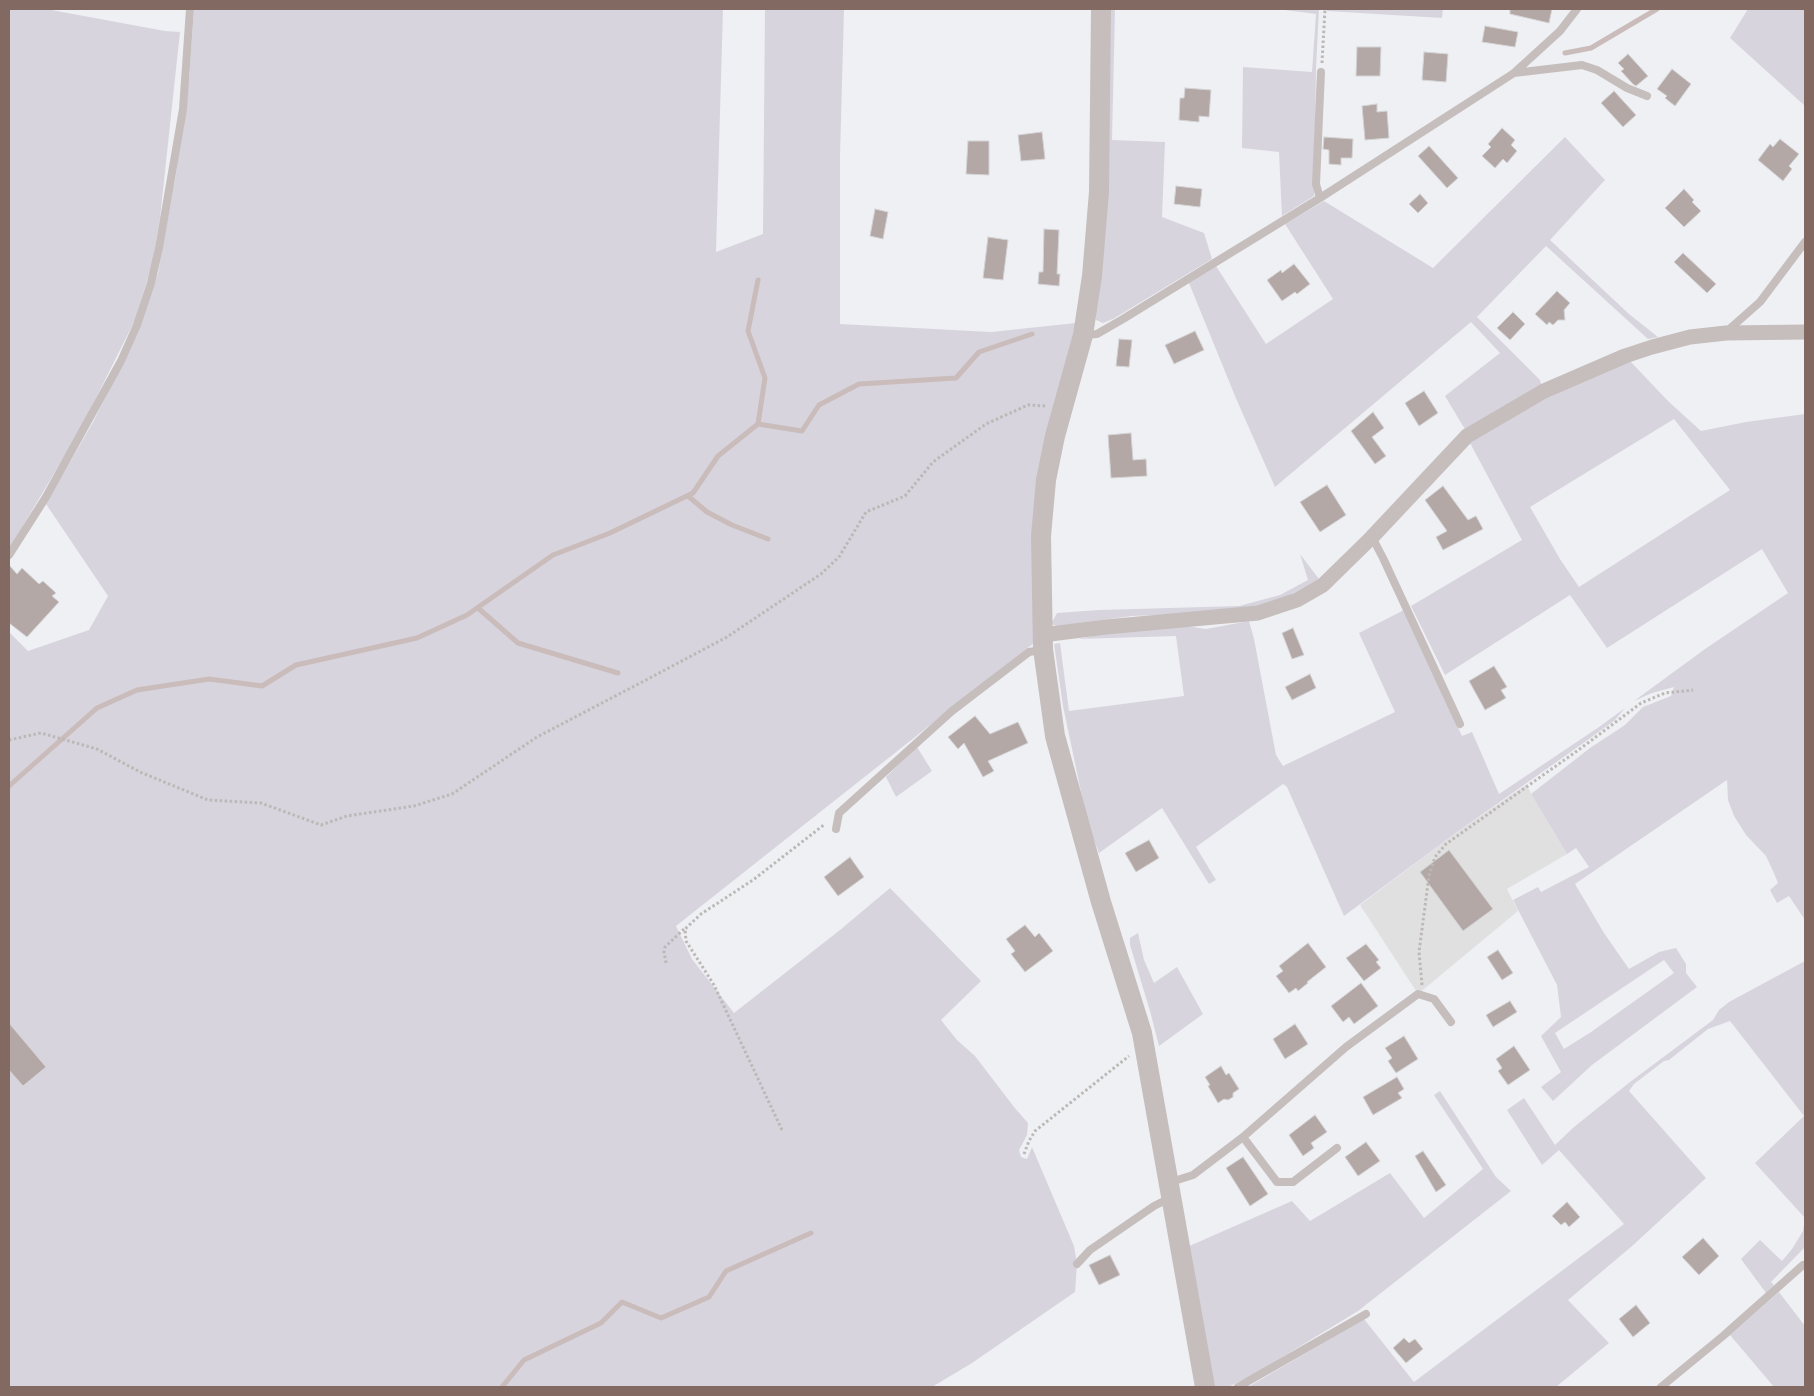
<!DOCTYPE html>
<html>
<head>
<meta charset="utf-8">
<style>
  body { margin:0 }
  #map { position:relative; width:1814px; height:1396px; overflow:hidden; background:#eff0f4; font-family:Roboto,sans-serif }
  canvas { display:block }
  .frame { position:absolute; inset:0; border:10px solid #826a62; pointer-events:none }
</style>
</head>
<body>
<div id="map">
<canvas width="1814" height="1396"></canvas>
<div class="frame"></div>
</div>
<script>
const context = document.querySelector('canvas').getContext('2d');
context.lineJoin = 'round';
function fillPath(path, color) {
  context.fillStyle = color;
  context.fill(path, 'evenodd');
}
function shape(rows) {
  const path = new Path2D();
  for (const r of rows) {
    path.moveTo(r[0], r[1]);
    for (let i = 2; i < r.length; i += 2) path.lineTo(r[i], r[i + 1]);
  }
  return path;
}
function strokePath(path, color, width, dash) {
  context.strokeStyle = color;
  context.lineWidth = width;
  context.lineCap = dash ? 'butt' : 'round';
  context.setLineDash(dash || []);
  context.stroke(path);
}
fillPath(shape([
  [1527,784,1531,794,1567,854,1507,889,1518,911,1418,994,1360,905,1457,832]
]), '#e1e0e1');
fillPath(shape([
  [9,9,46,9,165,31,180,32,160,218,152,265,135,320,80,430,9,549],
  [194,9,723,9,716,252,763,234,765,9,844,9,840,156,840,324,991,332,1076,323,1034,643,676,926,692,959,734,1013,840,930,890,888,981,981,941,1020,957,1040,975,1056,1014,1107,1028,1123,1027,1135,1019,1150,1021,1157,1027,1159,1032,1147,1074,1246,1077,1264,1075,1292,972,1363,932,1387,9,1387,9,632,28,651,89,630,108,596,46,504,93,422,138,331,158,273,176,174,189,80],
  [1108,9,1115,9,1112,140,1165,142,1162,217,1204,233,1212,259,1113,319,1103,323,1096,320,1095,316],
  [1277,9,1319,9,1316,68,1314,196,1282,216,1279,152,1242,148,1243,67,1312,72,1316,14],
  [1327,9,1443,9,1442,18,1327,11],
  [1748,9,1805,9,1805,106,1730,38],
  [1565,137,1605,180,1550,240,1629,314,1658,337,1648,339,1546,246,1477,317,1540,380,1542,387,1466,431,1445,396,1500,353,1471,322,1275,487,1235,396,1189,283,1216,266,1266,344,1333,299,1285,224,1324,201,1433,268],
  [1630,361,1669,402,1701,431,1746,422,1805,414,1805,920,1789,896,1777,903,1770,890,1778,883,1773,871,1766,856,1746,835,1734,816,1728,800,1727,780,1575,884,1604,933,1629,969,1659,952,1676,948,1686,964,1686,973,1697,987,1592,1065,1553,1101,1541,1087,1561,1072,1541,1036,1561,1017,1557,985,1513,900,1538,887,1541,892,1589,867,1576,848,1567,854,1531,794,1590,748,1625,725,1643,707,1671,696,1674,687,1652,693,1634,701,1705,649,1788,593,1762,549,1607,648,1570,595,1445,675,1411,606,1522,540,1470,443,1508,417,1570,386],
  [1674,419,1730,490,1579,587,1560,559,1530,507],
  [1664,960,1674,973,1591,1032,1564,1049,1555,1033],
  [1300,554,1319,579,1286,597,1259,607,1209,613,1132,616,1057,626,1051,624,1057,613,1099,610,1239,606,1280,595,1308,580],
  [1404,610,1462,736,1472,732,1499,794,1599,727,1625,708,1615,720,1582,744,1457,832,1344,916,1287,787,1283,784,1196,847,1216,880,1209,884,1162,808,1099,853,1088,825,1063,706,1054,644,1060,643,1069,711,1184,696,1176,636,1078,639,1118,631,1185,626,1206,629,1249,621,1254,639,1276,755,1283,766,1395,712,1359,633],
  [917,747,932,771,896,797,886,777],
  [1138,933,1144,960,1154,983,1177,967,1203,1014,1159,1046,1150,1011,1130,945,1130,938],
  [1805,961,1805,1247,1771,1282,1774,1285,1766,1293,1741,1259,1760,1240,1782,1261,1792,1249,1803,1231,1805,1218,1755,1163,1804,1116,1730,1021,1708,1029,1669,1060,1664,1061,1634,1084,1629,1091,1706,1178,1631,1247,1568,1300,1609,1343,1556,1387,1248,1387,1364,1319,1414,1382,1624,1224,1559,1150,1542,1165,1507,1110,1524,1098,1555,1145,1574,1127,1630,1082,1713,1020,1719,1010,1729,1002],
  [1440,1091,1496,1177,1511,1191,1358,1311,1253,1375,1228,1387,1212,1387,1187,1247,1292,1201,1310,1221,1390,1173,1424,1218,1483,1169,1434,1095],
  [1779,1292,1805,1326,1805,1387,1774,1387,1730,1335]
]), '#d7d4de');
strokePath(shape([
  [1565,53,1591,48,1657,9],
  [758,280,748,331,765,378,758,424],
  [688,496,707,512,732,525,768,539],
  [478,608,518,643,618,673],
  [9,786,97,708,137,690,209,679,262,686,296,665,417,638,467,615,553,555,610,533,693,493,718,456,758,424,802,431,819,405,859,384,956,378,979,352,1032,334],
  [502,1387,524,1360,601,1323,622,1302,661,1318,709,1297,726,1271,811,1233]
]), '#cabcba', 5);
const building = shape([
  [1510,9,1552,9,1549,23,1510,14,1510,9],
  [1485,26,1518,32,1515,47,1482,42,1485,26],
  [1357,47,1381,47,1380,76,1356,76,1357,47],
  [1424,52,1448,54,1446,82,1422,80,1424,52],
  [1628,54,1648,76,1636,86,1633,84,1621,71,1624,69,1618,63,1628,54],
  [1672,69,1691,84,1675,106,1665,98,1667,96,1657,89,1672,69],
  [1185,88,1211,90,1209,117,1199,116,1199,122,1179,120,1180,98,1184,98,1185,88],
  [1614,91,1636,115,1623,127,1601,103,1614,91],
  [1377,104,1377,112,1387,111,1389,138,1365,140,1362,106,1377,104],
  [1502,128,1515,140,1511,145,1517,151,1507,163,1503,159,1495,168,1482,156,1491,147,1488,144,1502,128],
  [1042,132,1045,159,1021,161,1018,135,1042,132],
  [1324,137,1353,139,1352,158,1341,158,1341,165,1329,164,1329,150,1323,149,1324,137],
  [1780,139,1799,154,1789,166,1792,169,1783,181,1758,160,1770,144,1773,147,1780,139],
  [968,141,989,141,989,175,966,174,968,141],
  [1429,146,1458,178,1447,188,1418,156,1429,146],
  [1176,186,1202,189,1200,207,1174,204,1176,186],
  [1684,189,1694,200,1692,202,1701,211,1684,227,1665,208,1684,189],
  [1420,194,1428,203,1418,213,1409,204,1420,194],
  [875,209,888,212,883,239,870,236,875,209],
  [1044,229,1059,230,1057,274,1060,274,1059,286,1038,284,1039,272,1043,272,1044,229],
  [988,237,1008,240,1003,280,983,278,988,237],
  [1683,253,1716,284,1707,293,1674,262,1683,253],
  [1294,264,1310,284,1297,294,1295,292,1282,301,1267,280,1281,270,1282,273,1294,264],
  [1557,291,1570,303,1564,310,1565,320,1558,320,1553,325,1549,322,1547,325,1535,314,1557,291],
  [1513,312,1525,324,1510,340,1497,328,1513,312],
  [1195,331,1204,350,1174,364,1165,345,1195,331],
  [1119,339,1132,340,1129,367,1116,366,1119,339],
  [1424,391,1438,413,1419,426,1405,403,1424,391],
  [1373,412,1384,428,1372,437,1386,456,1375,464,1351,431,1373,412],
  [1131,433,1133,460,1146,459,1147,476,1111,478,1108,435,1131,433],
  [1327,485,1346,515,1320,532,1300,502,1327,485],
  [1443,486,1468,520,1476,516,1483,529,1443,550,1436,537,1447,531,1425,500,1443,486],
  [9,565,17,574,22,568,39,584,43,581,56,593,52,596,59,602,27,637,9,623,9,565],
  [1293,628,1304,655,1292,659,1282,633,1293,628],
  [1494,666,1507,687,1501,690,1506,698,1485,710,1469,681,1494,666],
  [1310,674,1316,688,1292,700,1285,687,1310,674],
  [975,716,990,734,1018,722,1028,743,988,761,994,771,983,777,964,743,958,749,948,737,975,716],
  [1149,840,1159,858,1136,872,1125,853,1149,840],
  [1449,850,1493,909,1463,931,1420,872,1449,850],
  [850,857,864,877,838,896,824,877,850,857],
  [1025,925,1035,937,1039,933,1053,951,1025,972,1011,954,1015,951,1006,939,1025,925],
  [1308,943,1326,967,1307,982,1308,983,1298,991,1296,988,1289,993,1276,976,1283,971,1279,966,1308,943],
  [1366,944,1379,960,1376,962,1381,968,1364,981,1346,958,1366,944],
  [1498,950,1513,973,1502,980,1487,957,1498,950],
  [1361,983,1378,1006,1354,1024,1349,1017,1343,1022,1331,1006,1361,983],
  [1510,1001,1517,1012,1493,1027,1486,1015,1510,1001],
  [9,1023,46,1067,23,1086,9,1070,9,1023],
  [1295,1024,1308,1044,1285,1059,1273,1039,1295,1024],
  [1404,1036,1418,1059,1396,1073,1388,1061,1392,1058,1385,1048,1404,1036],
  [1514,1046,1530,1070,1508,1085,1498,1071,1502,1068,1496,1059,1514,1046],
  [1221,1066,1226,1075,1229,1073,1239,1089,1233,1093,1233,1097,1228,1100,1224,1099,1218,1103,1208,1086,1210,1085,1205,1077,1221,1066],
  [1397,1077,1404,1089,1398,1093,1402,1098,1373,1115,1363,1097,1397,1077],
  [1315,1115,1327,1132,1311,1143,1314,1148,1303,1156,1289,1135,1315,1115],
  [1366,1142,1380,1161,1358,1176,1345,1157,1366,1142],
  [1423,1151,1446,1185,1436,1192,1415,1156,1423,1151],
  [1243,1157,1268,1194,1250,1206,1226,1168,1243,1157],
  [1567,1202,1580,1217,1569,1227,1565,1222,1561,1225,1552,1216,1567,1202],
  [1703,1238,1719,1256,1699,1275,1682,1257,1703,1238],
  [1110,1255,1120,1275,1099,1285,1089,1265,1110,1255],
  [1636,1305,1650,1323,1633,1337,1619,1319,1636,1305],
  [1404,1338,1409,1343,1415,1339,1423,1349,1406,1363,1393,1348,1404,1338]
]);
fillPath(building, '#b3a8a5');
strokePath(building, '#d3d3d5', 1);
strokePath(shape([
  [1322,63,1325,9],
  [9,740,41,733,97,749,140,772,208,800,261,803,321,825,347,816,414,806,452,794,537,737,646,680,727,637,821,574,839,557,866,512,905,496,933,462,986,424,1028,405,1047,406],
  [666,963,664,952,665,947,684,929],
  [1422,985,1419,952,1429,876,1435,857,1446,844,1577,751,1641,703,1665,693,1693,690],
  [782,1130,714,985,686,941,685,929,701,914,753,880,825,824],
  [1024,1154,1029,1141,1035,1131,1129,1056]
]), '#bcb8b6', 3, [2.5, 2.5]);
strokePath(shape([
  [1514,73,1582,65,1597,70,1627,88,1647,96],
  [1320,198,1316,184,1321,72],
  [1726,332,1760,302,1805,242],
  [1084,335,1097,334,1123,319,1320,198,1514,73,1560,31,1577,9],
  [1372,537,1383,558,1460,724],
  [9,555,46,497,121,361,137,325,151,283,159,248,183,109,190,9],
  [836,829,839,813,952,711,1029,652,1041,650],
  [1243,1137,1277,1182,1293,1182,1337,1148],
  [1171,1182,1193,1175,1243,1137,1346,1047,1418,994,1434,999,1451,1022],
  [1077,1264,1090,1250,1154,1206,1170,1198],
  [1238,1387,1366,1314],
  [1661,1387,1723,1336,1803,1265]
]), '#c5bebc', 8);
strokePath(shape([
  [1042,635,1106,627,1258,613,1297,600,1323,585,1372,537,1467,436,1544,391,1625,356,1652,347,1690,337,1726,333,1805,332]
]), '#c5bebc', 15);
strokePath(shape([
  [1101,9,1099,192,1092,276,1083,335,1055,436,1046,480,1041,536,1043,649,1055,736,1101,902,1142,1033,1205,1387]
]), '#c5bebc', 20);
</script>
</body>
</html>
